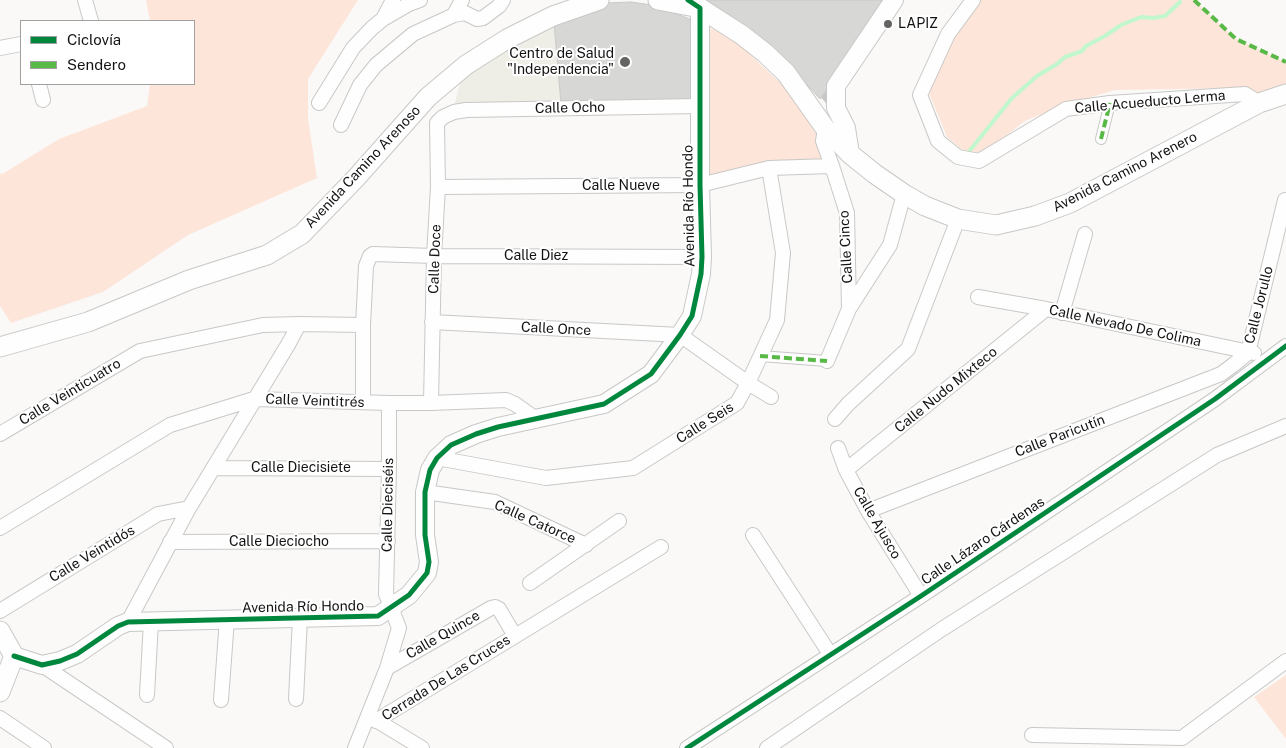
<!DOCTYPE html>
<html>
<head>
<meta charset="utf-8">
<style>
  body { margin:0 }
  #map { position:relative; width:1286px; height:748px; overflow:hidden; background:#faf9f8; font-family:"Public Sans",sans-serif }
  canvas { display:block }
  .legend { position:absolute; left:20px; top:20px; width:175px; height:65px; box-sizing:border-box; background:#fff; border:1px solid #a1a1a0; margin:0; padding:6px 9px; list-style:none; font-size:15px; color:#131312 }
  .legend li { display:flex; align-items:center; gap:10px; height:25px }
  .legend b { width:25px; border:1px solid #a1a1a0 }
</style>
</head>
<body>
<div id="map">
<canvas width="1286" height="748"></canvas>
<ul class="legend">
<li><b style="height:6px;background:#00873e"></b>Ciclovía</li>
<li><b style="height:6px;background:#58b947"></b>Sendero</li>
</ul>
</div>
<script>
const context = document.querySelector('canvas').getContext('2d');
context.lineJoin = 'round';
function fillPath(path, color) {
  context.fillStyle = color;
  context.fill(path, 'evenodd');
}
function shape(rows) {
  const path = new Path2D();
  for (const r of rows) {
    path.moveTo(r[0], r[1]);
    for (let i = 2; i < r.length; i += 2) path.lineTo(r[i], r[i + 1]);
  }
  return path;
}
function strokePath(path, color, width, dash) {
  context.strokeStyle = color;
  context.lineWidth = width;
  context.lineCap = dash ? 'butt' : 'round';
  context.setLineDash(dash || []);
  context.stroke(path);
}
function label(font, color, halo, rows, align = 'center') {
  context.font = font + ' "Public Sans",sans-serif';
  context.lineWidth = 4;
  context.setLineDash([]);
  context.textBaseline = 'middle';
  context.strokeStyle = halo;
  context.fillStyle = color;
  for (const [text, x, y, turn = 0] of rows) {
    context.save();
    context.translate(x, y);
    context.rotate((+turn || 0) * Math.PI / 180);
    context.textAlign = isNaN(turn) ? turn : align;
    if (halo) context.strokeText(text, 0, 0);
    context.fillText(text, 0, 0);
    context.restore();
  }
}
fillPath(shape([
  [554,23,561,104,454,106,461,79,498,52]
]), '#eeede6');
fillPath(shape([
  [146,0,358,0,308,79,308,119,317,178,188,235,103,292,11,323,0,306,0,174,4,173,59,139,147,106,150,84,194,84,194,21,150,21],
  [973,0,1194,0,1236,39,1286,62,1286,90,1266,98,1243,88,1115,90,1065,105,1025,121,981,155,967,154,947,137,929,93,948,34],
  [699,23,732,38,785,87,817,135,826,161,703,180],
  [1286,675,1286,739,1254,697]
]), '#fde5d9');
fillPath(shape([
  [700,0,903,0,827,104,787,61],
  [689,20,697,28,701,109,570,112]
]), '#0003');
strokePath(shape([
  [967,154,1012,98,1037,76,1057,64,1065,57,1082,51,1086,46,1105,36,1121,25,1141,17,1153,18,1165,16,1180,2]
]), '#c1f7cc', 4);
const building = shape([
  [703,0,894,0,820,99,782,58,730,16,703,0],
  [631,2,652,5,690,19,693,102,561,104,554,23,603,3,631,2]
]);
fillPath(building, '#d7d7d6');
strokePath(building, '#cbcac9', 1);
const pedestrian = shape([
  [1101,139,1110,103],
  [760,356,827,361]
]);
const minor = shape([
  [85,0,91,21],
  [973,0,948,34,920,95,938,141,958,157,979,161,1066,109,1110,103,1245,94,1259,103],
  [454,15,465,13,477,19,483,18,499,6,503,0],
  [383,19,409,4,420,0],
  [0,48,21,44],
  [39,84,43,100],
  [319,103,353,48,372,28,383,19,393,0],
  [341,125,360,85,376,65,413,34,454,15,462,0],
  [825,128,823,141,832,166,847,213,849,309],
  [438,187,700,185,769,168,832,166],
  [978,297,1046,309,1254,353],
  [1062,313,1085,234],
  [432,322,680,335,748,383,771,397],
  [827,361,849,309,890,245,904,194],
  [363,402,363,325,366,266,370,256,373,254,434,256,702,257],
  [431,403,434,256,438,187,437,123,443,117,454,112,466,110,699,106],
  [835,419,848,404,908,349,958,219],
  [0,434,140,351,263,325,299,324,363,325],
  [838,448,846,470,868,511,921,596],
  [437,458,546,478,633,468,737,403,748,383,777,320,783,253,769,168],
  [213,468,389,469],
  [846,470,1046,309],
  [425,492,495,502,586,545],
  [868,511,1221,374,1233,365,1248,353,1285,200],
  [0,528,170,425,254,399,389,403,431,403,506,400,515,404,536,419],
  [753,535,830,654],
  [170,542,388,541],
  [530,583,619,521],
  [0,611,158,514,189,508],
  [128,622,189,508,289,343,299,324],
  [42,665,166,748],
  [387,668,491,608,495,607,499,609,515,636],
  [147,695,151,621],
  [296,699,300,618],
  [221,700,227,619],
  [371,717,422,748],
  [0,718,31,739,44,748],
  [376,721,661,547],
  [1032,735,1182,738,1286,661],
  [355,748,387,668,399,628,386,594,389,469,389,403],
  [687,748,921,596,1215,399,1286,346],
  [767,748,942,629,1217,455,1286,426]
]);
const tertiary = shape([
  [850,154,846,128,836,108,836,86,894,0],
  [14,656,42,665,60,661,77,654,118,626,128,622,378,616,409,595,427,573,429,562,425,535,425,492,430,470,437,458,451,445,476,434,498,427,604,404,651,374,680,335,692,316,701,274,702,257,700,185,700,8]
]);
const secondary = shape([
  [658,0,700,8,742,35,765,53,786,73,825,128,850,154,875,174,904,194,925,206,958,219,996,225,1035,216,1070,203,1259,103,1286,94],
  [0,347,88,322,189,280,267,255,302,234,356,178,428,97,466,65,507,39,553,16,599,0],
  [0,631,14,656,0,692]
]);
strokePath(pedestrian, '#c8c8c6', 12);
strokePath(minor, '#c8c8c6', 16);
strokePath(tertiary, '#c8c8c6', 20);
strokePath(secondary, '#c8c8c6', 21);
strokePath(pedestrian, '#fefefe', 10);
strokePath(minor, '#fefefe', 14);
strokePath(tertiary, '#fefefe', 18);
strokePath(secondary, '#fefefe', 19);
strokePath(shape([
  [1194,0,1236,39,1286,62],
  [1101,139,1110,103],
  [760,356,827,361]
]), '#58b947', 4, [8, 4]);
strokePath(shape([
  [14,656,42,665,60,661,77,654,118,626,128,622,378,616,409,595,427,573,429,562,425,535,425,492,430,470,437,458,451,445,476,434,498,427,604,404,651,374,680,335,692,316,701,274,702,257,700,185,700,8,688,0],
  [687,748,921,596,1215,399,1286,346]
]), '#00873e', 5);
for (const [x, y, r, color] of [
  [888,24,5,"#646462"],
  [625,62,6,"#646462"]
]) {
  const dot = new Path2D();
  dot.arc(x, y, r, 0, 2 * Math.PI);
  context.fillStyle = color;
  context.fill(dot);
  strokePath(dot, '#fff', 2);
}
label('14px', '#131312', '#fff', [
  ["LAPIZ",898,24],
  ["Centro de Salud",614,54,"right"],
  ["\"Independencia\"",614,70,"right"]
], 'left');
label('14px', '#131312', '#fff', [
  ["Calle Acueducto Lerma",1150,102,-5],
  ["Calle Ocho",570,108,-1],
  ["Avenida Camino Arenoso",363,167,-47],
  ["Avenida Camino Arenero",1125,172,-27],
  ["Calle Nueve",621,186],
  ["Avenida Río Hondo",689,206,-91],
  ["Calle Cinco",846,247,-93],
  ["Calle Diez",536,256],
  ["Calle Doce",435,259,-88],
  ["Calle Jorullo",1259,305,-76],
  ["Calle Nevado De Colima",1125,326,12],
  ["Calle Once",556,329,3],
  ["Calle Nudo Mixteco",946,390,-39],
  ["Calle Veinticuatro",70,392,-31],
  ["Calle Veintitrés",315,401,2],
  ["Calle Seis",705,423,-32],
  ["Calle Paricutín",1060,436,-21],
  ["Calle Diecisiete",301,468],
  ["Calle Dieciséis",388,505,-89],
  ["Calle Catorce",535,522,24],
  ["Calle Ajusco",877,523,60],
  ["Calle Lázaro Cárdenas",983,541,-34],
  ["Calle Dieciocho",279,542],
  ["Calle Veintidós",92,554,-31],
  ["Avenida Río Hondo",303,607,-1],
  ["Calle Quince",443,635,-30],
  ["Cerrada De Las Cruces",446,678,-32]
]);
</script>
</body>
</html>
